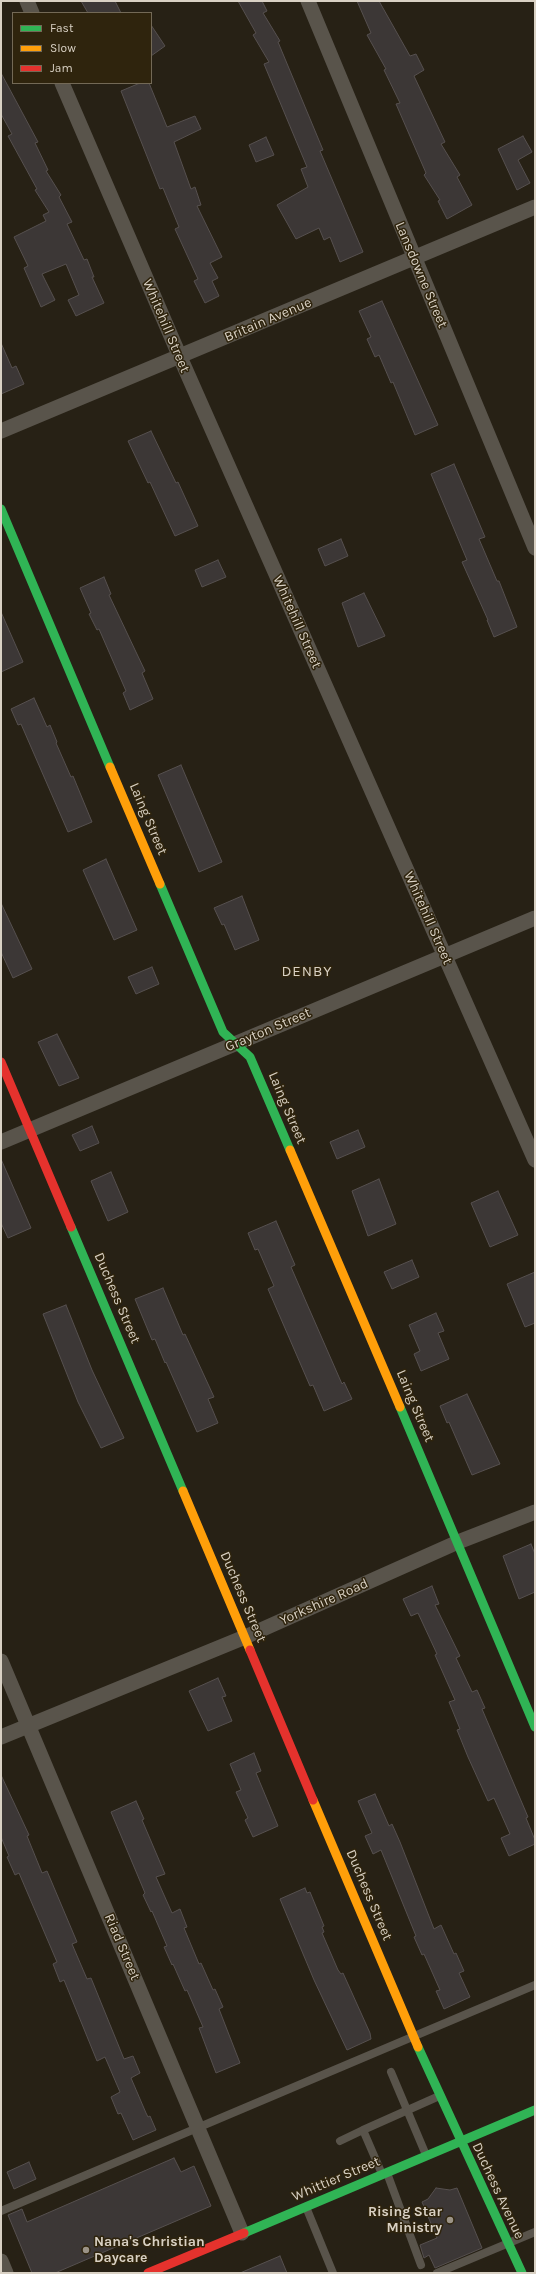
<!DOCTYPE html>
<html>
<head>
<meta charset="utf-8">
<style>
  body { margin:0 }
  #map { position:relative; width:536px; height:2274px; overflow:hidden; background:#272115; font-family:Karla,sans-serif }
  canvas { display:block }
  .frame { position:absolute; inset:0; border:2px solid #d9d1c4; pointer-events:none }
  .legend { position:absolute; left:12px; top:12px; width:140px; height:72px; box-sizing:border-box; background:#2f240d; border:1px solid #736956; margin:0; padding:5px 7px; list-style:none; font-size:12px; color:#d9d1c4 }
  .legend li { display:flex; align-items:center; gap:8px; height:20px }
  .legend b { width:20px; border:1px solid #736956 }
</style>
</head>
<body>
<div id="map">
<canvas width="536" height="2274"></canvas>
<div class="frame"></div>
<ul class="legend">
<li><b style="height:5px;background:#30b455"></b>Fast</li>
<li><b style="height:5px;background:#ff9f0a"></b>Slow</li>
<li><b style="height:5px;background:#e5322d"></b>Jam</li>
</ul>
</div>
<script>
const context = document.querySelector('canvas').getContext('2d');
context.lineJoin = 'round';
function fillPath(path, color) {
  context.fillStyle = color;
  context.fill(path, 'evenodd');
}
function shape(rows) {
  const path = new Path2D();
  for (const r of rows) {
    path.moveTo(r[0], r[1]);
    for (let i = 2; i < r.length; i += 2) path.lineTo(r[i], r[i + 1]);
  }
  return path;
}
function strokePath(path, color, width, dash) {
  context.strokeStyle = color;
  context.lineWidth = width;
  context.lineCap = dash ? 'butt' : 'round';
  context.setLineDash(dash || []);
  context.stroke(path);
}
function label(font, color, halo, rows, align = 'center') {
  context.font = font + ' Karla,sans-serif';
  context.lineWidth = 3;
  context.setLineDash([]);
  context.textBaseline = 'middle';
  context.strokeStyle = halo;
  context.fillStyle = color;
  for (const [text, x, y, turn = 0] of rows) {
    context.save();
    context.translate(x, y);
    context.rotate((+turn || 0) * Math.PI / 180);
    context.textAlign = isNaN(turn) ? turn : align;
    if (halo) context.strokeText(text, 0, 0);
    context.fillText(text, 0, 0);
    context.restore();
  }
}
const building = shape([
  [81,1,115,1,121,13,88,13,81,1],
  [238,1,262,1,267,11,263,13,280,41,278,42,323,150,320,151,363,252,340,262,330,237,324,240,319,228,296,239,277,205,308,187,301,169,307,167,264,64,269,62,253,35,256,33,238,1],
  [357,1,379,1,410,56,416,54,424,70,414,76,445,142,441,144,460,175,457,177,472,205,447,219,438,201,440,200,424,175,426,173,396,104,400,103,384,70,386,69,367,35,371,33,357,1],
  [151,25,165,46,151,56,151,25],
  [1,73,38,142,35,143,48,170,46,171,61,195,59,197,72,222,67,224,84,260,87,259,94,277,92,277,104,303,76,316,68,300,79,295,66,264,42,274,55,300,41,307,24,268,28,266,14,237,46,221,43,215,49,212,35,190,37,189,8,136,12,134,1,114,1,73],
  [140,83,149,83,167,127,195,116,201,129,174,142,191,189,195,187,201,205,197,206,222,257,210,263,218,278,212,281,219,296,205,303,194,281,198,279,175,229,179,227,163,188,160,189,121,91,140,83],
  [523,136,532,152,518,160,530,183,517,190,498,149,523,136],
  [266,137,274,155,256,162,249,145,266,137],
  [382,301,438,425,415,435,393,382,391,383,379,355,375,357,367,339,371,337,359,311,382,301],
  [1,343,12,368,16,366,24,384,1,394,1,343],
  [151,431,176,483,178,482,198,526,175,536,150,482,148,483,128,441,151,431],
  [454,464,485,537,479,539,497,581,499,581,517,627,494,637,487,620,488,620,462,562,467,560,431,474,454,464],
  [341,539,348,556,325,566,318,549,341,539],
  [218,560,226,577,202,587,195,570,218,560],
  [104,577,111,594,109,595,145,671,142,673,153,699,130,710,123,693,126,691,99,629,97,630,89,614,91,613,80,588,104,577],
  [364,593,385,636,358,647,342,603,364,593],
  [1,612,23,662,1,672,1,612],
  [34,698,47,727,50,725,57,742,56,743,71,777,73,776,92,822,68,832,21,724,18,725,11,709,34,698],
  [181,765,222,862,199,872,158,775,181,765],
  [106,859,137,930,114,940,83,870,106,859],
  [242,896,259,940,235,950,224,924,222,925,214,908,242,896],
  [1,903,32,969,13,978,1,952,1,903],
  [152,967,159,984,136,994,128,977,152,967],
  [57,1034,79,1078,59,1086,38,1042,57,1034],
  [92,1126,99,1143,80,1151,72,1135,92,1126],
  [358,1130,365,1147,337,1159,330,1142,358,1130],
  [1,1159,31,1228,8,1238,1,1223,1,1159],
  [111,1172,128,1212,108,1221,91,1181,111,1172],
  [379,1179,396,1224,368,1236,352,1191,379,1179],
  [498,1191,518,1235,490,1247,471,1203,498,1191],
  [276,1221,295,1265,291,1267,307,1304,342,1384,344,1382,352,1399,324,1411,313,1385,310,1386,268,1289,274,1286,258,1249,255,1250,248,1233,276,1221],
  [412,1260,419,1277,392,1289,384,1272,412,1260],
  [535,1272,535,1323,525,1327,507,1284,535,1272],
  [163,1288,183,1335,185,1334,214,1397,208,1399,218,1423,197,1432,166,1362,165,1363,155,1339,152,1340,135,1299,163,1288],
  [66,1305,92,1370,124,1438,101,1448,78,1402,43,1314,66,1305],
  [436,1313,444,1331,438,1333,449,1359,421,1371,414,1354,420,1351,409,1325,436,1313],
  [467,1394,500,1464,472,1475,449,1422,447,1423,440,1406,467,1394],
  [531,1544,535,1554,535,1592,519,1599,503,1556,531,1544],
  [432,1586,439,1604,435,1605,460,1656,456,1658,472,1692,477,1690,485,1708,482,1709,528,1817,526,1818,535,1840,535,1844,509,1856,501,1838,510,1834,494,1798,488,1801,468,1757,457,1730,460,1729,449,1702,455,1700,435,1655,437,1654,418,1613,411,1616,403,1599,432,1586],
  [218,1678,226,1696,222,1697,232,1721,208,1731,189,1691,218,1678],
  [254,1753,261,1771,256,1773,278,1826,253,1837,245,1820,248,1818,236,1792,241,1790,230,1764,254,1753],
  [1,1775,29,1835,27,1836,42,1873,47,1871,77,1942,72,1944,87,1979,91,1978,124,2059,133,2056,140,2073,131,2078,146,2113,148,2117,150,2116,156,2130,133,2140,121,2113,118,2114,111,2097,120,2092,105,2057,97,2061,64,1980,60,1982,53,1964,57,1962,19,1873,15,1875,7,1857,9,1856,1,1837,1,1775],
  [375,1794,389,1826,392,1824,400,1842,434,1929,441,1925,454,1954,456,1953,464,1971,459,1973,470,1997,444,2009,436,1991,440,1990,424,1954,422,1955,414,1937,416,1936,381,1850,373,1854,365,1836,372,1833,358,1801,375,1794],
  [136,1801,144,1819,142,1820,165,1874,156,1877,172,1913,180,1909,187,1927,184,1928,199,1964,201,1963,213,1990,215,1989,223,2007,219,2009,240,2063,216,2073,199,2028,203,2027,187,1990,185,1991,173,1964,172,1965,164,1947,167,1946,152,1911,151,1912,143,1895,145,1893,111,1812,136,1801],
  [305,1888,307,1893,310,1892,324,1926,322,1927,324,1932,322,1933,338,1970,341,1974,343,1973,370,2033,371,2039,347,2050,314,1980,280,1899,305,1888],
  [174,2158,181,2172,194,2166,211,2206,55,2273,32,2273,8,2215,22,2209,27,2222,174,2158],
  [29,2162,36,2179,14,2189,7,2172,29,2162],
  [436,2188,450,2190,457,2188,482,2248,435,2268,429,2255,424,2258,420,2245,437,2238,422,2202,428,2199,436,2188],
  [280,2256,287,2273,240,2273,280,2256]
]);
fillPath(building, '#3c3736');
strokePath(building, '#56504f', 1);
strokePath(shape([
  [391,2072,426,2155],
  [340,2141,363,2130],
  [387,2173,421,2265],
  [382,2174,363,2130,437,2097],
  [306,2207,333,2273],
  [1,2211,535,1985],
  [437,2273,535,2232]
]), '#59544b', 8);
strokePath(shape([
  [27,1,32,13],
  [308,1,535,548],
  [62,83,180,357,535,1160],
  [1,431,535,207],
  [1,1142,535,918],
  [1,1661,242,2233],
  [1,1737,245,1637,458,1542,535,1512],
  [1,2261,6,2273]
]), '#59544b', 15);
strokePath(shape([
  [1,509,110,767],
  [160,884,223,1032,250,1057,290,1150],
  [71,1227,183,1491],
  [400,1407,535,1727],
  [418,2047,522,2273],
  [244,2233,535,2110]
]), '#30b455', 9);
strokePath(shape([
  [110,767,160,884],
  [290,1150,400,1407],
  [183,1491,250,1650],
  [313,1800,418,2047]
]), '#ff9f0a', 9);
strokePath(shape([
  [1,1062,71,1227],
  [250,1650,313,1800],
  [148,2273,244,2233]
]), '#e5322d', 9);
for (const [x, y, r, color] of [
  [450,2220,4,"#9b9387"],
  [86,2250,4,"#9b9387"]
]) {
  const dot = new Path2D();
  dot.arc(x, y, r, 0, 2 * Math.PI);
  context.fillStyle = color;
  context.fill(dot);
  strokePath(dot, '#2f240d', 1.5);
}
label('14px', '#d9d1c4', '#2f240d', [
  ["Lansdowne Street",421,275,67],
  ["Britain Avenue",268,320,-23],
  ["Whitehill Street",166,326,67],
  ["Whitehill Street",297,622,66],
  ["Laing Street",148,819,67],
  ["Whitehill Street",428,918,66],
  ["Grayton Street",268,1030,-23],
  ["Laing Street",287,1108,67],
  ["Duchess Street",117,1298,67],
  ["Laing Street",415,1406,67],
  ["Duchess Street",243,1597,67],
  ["Yorkshire Road",324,1602,-24],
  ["Duchess Street",369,1895,67],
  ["Riad Street",122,1947,67],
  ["Whittier Street",336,2179,-23],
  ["Duchess Avenue",498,2191,65]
]);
label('bold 14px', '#d9d1c4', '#2f240d', [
  ["Rising Star",442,2212],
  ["Ministry",442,2228],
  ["Nana's Christian",94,2242,"left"],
  ["Daycare",94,2258,"left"]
], 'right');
context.letterSpacing = '1px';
label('15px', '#d9d1c4', '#2f240d', [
  ["DENBY",307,972]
]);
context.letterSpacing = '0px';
</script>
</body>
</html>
